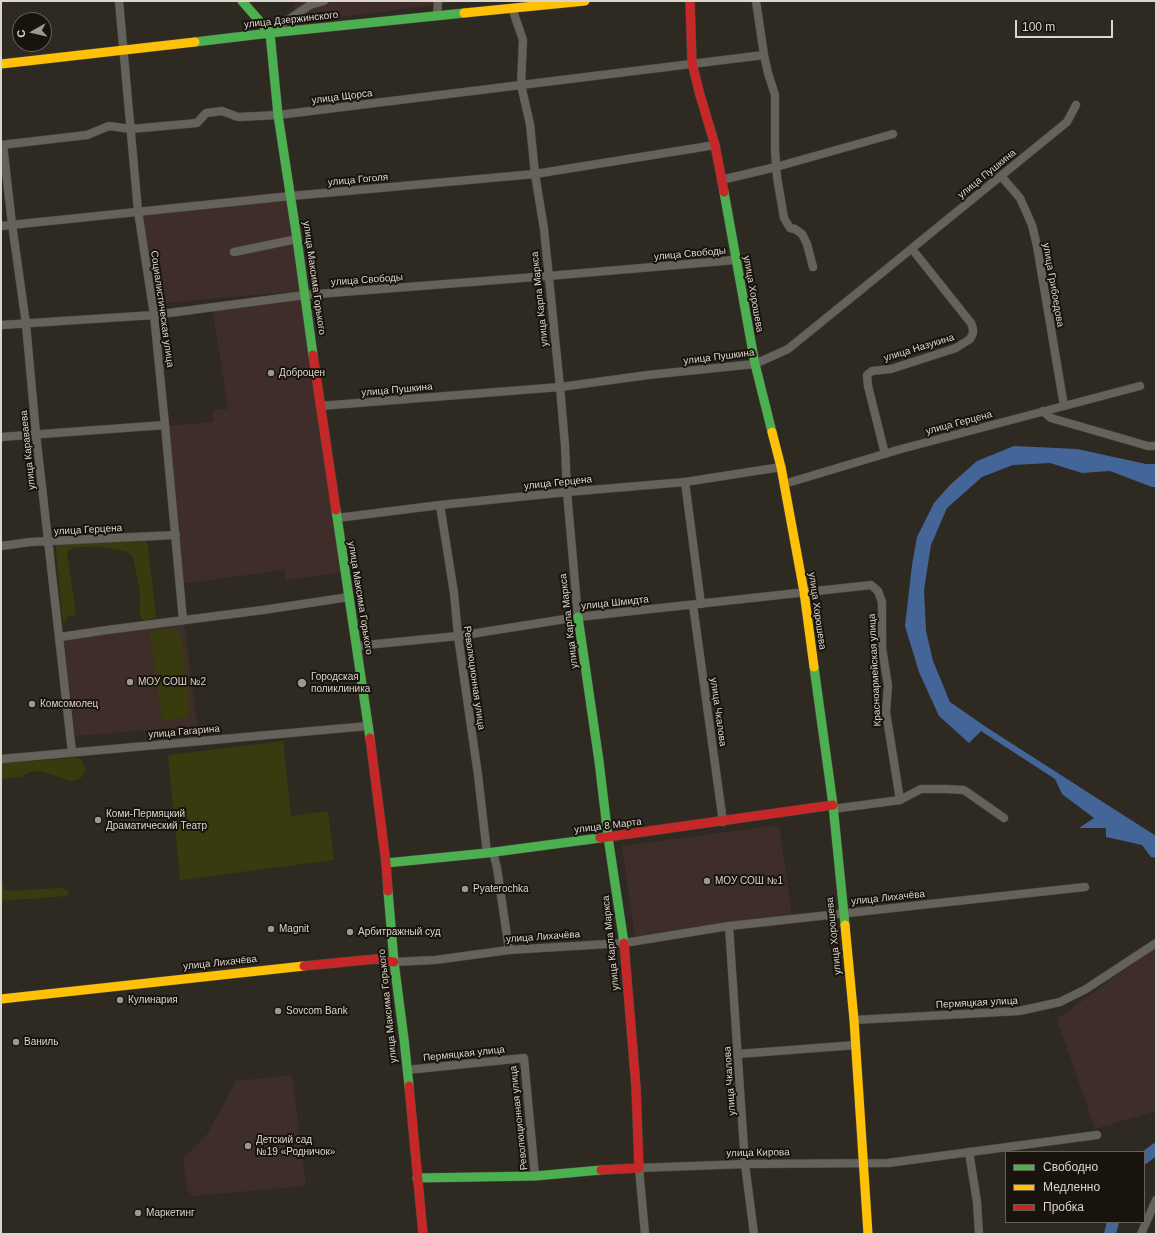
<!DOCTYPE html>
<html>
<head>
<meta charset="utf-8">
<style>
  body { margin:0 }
  #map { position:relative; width:1157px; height:1235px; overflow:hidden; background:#2e2a21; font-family:Helvetica,sans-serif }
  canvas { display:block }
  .frame { position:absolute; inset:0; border:2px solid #dbd5cc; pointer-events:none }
  .legend { position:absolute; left:1005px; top:1151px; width:140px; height:72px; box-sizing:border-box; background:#18140d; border:1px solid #666159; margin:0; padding:5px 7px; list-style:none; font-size:12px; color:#dbd5cc }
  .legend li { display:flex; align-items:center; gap:8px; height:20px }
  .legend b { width:20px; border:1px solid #666159 }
  .north { position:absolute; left:12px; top:12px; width:40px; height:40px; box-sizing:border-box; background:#18140d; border:1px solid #666159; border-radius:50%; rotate:262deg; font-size:11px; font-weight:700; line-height:16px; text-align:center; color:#dbd5cc }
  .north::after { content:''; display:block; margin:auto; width:14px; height:18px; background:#9e9990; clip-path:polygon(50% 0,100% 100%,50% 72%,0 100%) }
  .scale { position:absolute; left:1015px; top:20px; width:98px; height:18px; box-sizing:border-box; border:2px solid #dbd5cc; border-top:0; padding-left:5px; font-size:12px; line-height:14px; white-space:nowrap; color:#dbd5cc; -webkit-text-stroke:3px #18140d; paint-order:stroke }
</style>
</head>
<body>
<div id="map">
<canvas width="1157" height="1235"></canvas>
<div class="frame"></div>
<ul class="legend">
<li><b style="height:5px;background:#4caf50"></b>Свободно</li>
<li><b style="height:5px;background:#ffc107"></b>Медленно</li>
<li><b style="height:5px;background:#c62828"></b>Пробка</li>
</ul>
<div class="north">С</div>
<div class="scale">100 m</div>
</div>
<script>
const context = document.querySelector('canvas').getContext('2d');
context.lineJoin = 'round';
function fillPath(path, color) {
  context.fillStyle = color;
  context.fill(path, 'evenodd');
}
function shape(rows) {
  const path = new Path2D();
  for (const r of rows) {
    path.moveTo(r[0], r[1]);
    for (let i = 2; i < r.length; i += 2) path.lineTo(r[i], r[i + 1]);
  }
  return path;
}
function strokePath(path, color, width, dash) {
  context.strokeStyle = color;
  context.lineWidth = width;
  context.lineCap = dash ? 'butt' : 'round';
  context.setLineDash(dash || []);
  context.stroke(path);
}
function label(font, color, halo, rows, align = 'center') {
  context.font = font + ' Helvetica,sans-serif';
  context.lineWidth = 4;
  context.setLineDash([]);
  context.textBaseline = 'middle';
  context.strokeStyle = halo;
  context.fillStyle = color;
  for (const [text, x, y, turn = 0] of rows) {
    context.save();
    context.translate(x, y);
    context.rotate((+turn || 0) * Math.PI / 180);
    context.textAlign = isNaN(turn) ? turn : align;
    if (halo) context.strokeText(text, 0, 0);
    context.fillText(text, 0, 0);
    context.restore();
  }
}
fillPath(shape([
  [298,1,464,1,301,22,293,7],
  [288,192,301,291,151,304,140,213],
  [302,297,342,572,286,580,284,570,181,584,165,426,214,422,213,410,228,409,212,307],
  [184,622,197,726,75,736,64,638],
  [779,825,792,916,635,937,622,846],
  [1156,947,1156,1111,1095,1129,1057,1019],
  [292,1075,306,1186,193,1196,187,1190,183,1159,208,1133,236,1081]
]), '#3f2d2a');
fillPath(shape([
  [141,538,146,541,148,547,156,617,145,621,140,616,140,591,133,557,128,552,96,546,73,548,67,551,76,615,68,616,67,620,63,622,56,552,56,543],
  [166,629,174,629,181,636,190,706,188,717,169,721,162,719,149,632],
  [283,741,291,816,328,811,334,860,180,880,168,755],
  [73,758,82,759,85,770,81,778,72,781,40,771,29,772,22,777,1,779,1,763],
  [1,879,5,891,60,888,68,890,69,893,67,896,1,901]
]), '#383b0d');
fillPath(shape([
  [1014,446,1077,449,1146,464,1156,464,1156,487,1152,487,1110,471,1082,473,1050,463,1013,465,982,477,947,508,931,545,924,590,926,631,933,661,950,702,986,727,1156,836,1156,858,1151,857,1142,845,1106,837,1106,828,1079,828,1094,818,1062,794,1055,779,981,731,969,743,939,716,919,672,905,626,912,565,917,537,934,503,951,484,977,461]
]), '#446598');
strokePath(shape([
  [1144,1158,1156,1149],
  [1110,1234,1113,1222]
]), '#446598', 12);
const street = shape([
  [119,1,138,211,154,315,165,425,183,620],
  [756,1,764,55,768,73,775,95,775,150,777,177,784,218,790,228,795,229,802,234,807,244,813,267],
  [512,8,523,40,521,85,530,124,535,174,544,229,560,387,565,445,567,492,578,617],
  [437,16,438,1],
  [270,32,310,5,324,1],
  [1,145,87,135,109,126,131,129,197,123,206,113,222,111,238,117,278,115,764,55],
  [3,145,12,224,26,324,36,434,72,752],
  [1001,176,1020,198,1032,225,1037,246,1064,406],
  [721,180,776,167,893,134],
  [1,226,291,196,535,174,715,145],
  [234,252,297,239],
  [1,325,154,315,305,295,548,276,735,260],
  [320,406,560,387,648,375,755,364,788,349,862,289,1067,122,1076,105],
  [1043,411,1051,418,1148,446,1156,446],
  [1,437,165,425],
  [885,454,868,386,867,375,872,371,891,369,956,348,970,339,973,333,973,329,971,323,912,249],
  [685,482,701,604],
  [784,484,901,449,1140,386],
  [440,505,454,593,458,636,478,775,487,853],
  [337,518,440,505,567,492,685,482,781,467],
  [1,546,30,542,176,535],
  [693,605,723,822],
  [60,637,107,630,263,610,349,597],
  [356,646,458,636,578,617,871,585,878,591,882,602,882,648,888,686,886,712,900,800],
  [1,759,368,726],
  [833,809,900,800,921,789,946,789,964,790,1004,818],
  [493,852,497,868,509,950],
  [729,926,745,1164,754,1234],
  [394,962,435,960,509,950,624,943,729,926,1085,887],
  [854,1020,1019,1011,1060,1002,1086,989,1156,943],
  [738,1054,856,1045],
  [407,1070,524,1058,535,1176],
  [969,1152,977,1202,979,1234],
  [645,1234,639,1168,745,1164,888,1163,1097,1135],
  [1141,1234,1156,1200]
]);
const fast = shape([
  [242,1,270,33,278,115,297,239,313,355],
  [195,42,270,33,464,13],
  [724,192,755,364,772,432],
  [336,510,370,738],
  [578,617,599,761,608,837,624,943],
  [814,667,833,805,845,925],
  [386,863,487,853,600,838],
  [388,891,394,962,404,1039,409,1086],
  [417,1178,535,1176,601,1170]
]);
const slow = shape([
  [464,13,585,1],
  [1,64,195,42],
  [772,432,781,467,804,592,814,667],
  [845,925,854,1020,868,1234],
  [1,999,304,966]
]);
const jam = shape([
  [690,1,692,63,700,95,715,145,724,192],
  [313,355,336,510],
  [370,738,386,863,388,891],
  [600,838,833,805],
  [304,966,376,959,394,962],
  [409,1086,423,1234],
  [601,1170,639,1168,636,1087,624,943]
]);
strokePath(street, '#49453d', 9);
strokePath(fast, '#49453d', 10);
strokePath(slow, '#49453d', 10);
strokePath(jam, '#49453d', 10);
strokePath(street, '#65625c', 8);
strokePath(fast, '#4caf50', 9);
strokePath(slow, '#ffc107', 9);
strokePath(jam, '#c62828', 9);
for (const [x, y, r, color] of [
  [271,373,4,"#9e9990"],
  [130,682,4,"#9e9990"],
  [302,683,5,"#9e9990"],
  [32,704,4,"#9e9990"],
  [98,820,4,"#9e9990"],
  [707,881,4,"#9e9990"],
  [465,889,4,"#9e9990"],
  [271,929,4,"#9e9990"],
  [350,932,4,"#9e9990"],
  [120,1000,4,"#9e9990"],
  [278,1011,4,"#9e9990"],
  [16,1042,4,"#9e9990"],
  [248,1146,4,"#9e9990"],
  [138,1213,4,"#9e9990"]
]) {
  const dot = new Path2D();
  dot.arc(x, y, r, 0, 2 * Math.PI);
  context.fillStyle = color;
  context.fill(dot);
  strokePath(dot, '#18140d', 1.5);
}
label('10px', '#dbd5cc', '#18140d', [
  ["улица Дзержинского",291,20,-6],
  ["улица Щорса",342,97,-7],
  ["улица Пушкина",987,174,-39],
  ["улица Гоголя",358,180,-5],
  ["улица Свободы",690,254,-5],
  ["улица Максима Горького",314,278,82],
  ["улица Свободы",367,280,-4],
  ["улица Грибоедова",1053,285,80],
  ["улица Хорошева",753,294,80],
  ["улица Карла Маркса",540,299,-96],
  ["Социалистическая улица",162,309,82],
  ["улица Назукина",919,348,-17],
  ["улица Пушкина",719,357,-7],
  ["улица Пушкина",397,390,-5],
  ["улица Герцена",959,423,-15],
  ["улица Караваева",28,450,-96],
  ["улица Герцена",558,483,-6],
  ["улица Герцена",88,530,-3],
  ["улица Максима Горького",360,598,81],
  ["улица Шмидта",615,603,-6],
  ["улица Хорошева",817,611,82],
  ["улица Карла Маркса",569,621,-97],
  ["Красноармейская улица",875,670,-93],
  ["Революционная улица",474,678,82],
  ["улица Чкалова",718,712,82],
  ["улица Гагарина",184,732,-5],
  ["улица 8 Марта",608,826,-7],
  ["улица Лихачёва",888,898,-6],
  ["улица Хорошева",834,936,-96],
  ["улица Лихачёва",543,937,-4],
  ["улица Карла Маркса",611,943,-96],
  ["улица Лихачёва",220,963,-6],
  ["Пермяцкая улица",977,1003,-3],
  ["улица Максима Горького",388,1006,-96],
  ["Пермяцкая улица",464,1054,-6],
  ["улица Чкалова",730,1081,-94],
  ["Революционная улица",519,1118,-96],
  ["улица Кирова",758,1153,-1]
]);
label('10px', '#dbd5cc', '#18140d', [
  ["Доброцен",279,373],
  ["Городская",311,677],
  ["поликлиника",311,689],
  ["МОУ СОШ №2",138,682],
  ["Комсомолец",40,704],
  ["Коми-Пермяцкий",106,814],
  ["Драматический Театр",106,826],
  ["МОУ СОШ №1",715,881],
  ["Pyaterochka",473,889],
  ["Magnit",279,929],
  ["Арбитражный суд",358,932],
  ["Кулинария",128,1000],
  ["Sovcom Bank",286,1011],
  ["Ваниль",24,1042],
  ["Детский сад",256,1140],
  ["№19 «Родничок»",256,1152],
  ["Маркетинг",146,1213]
], 'left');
</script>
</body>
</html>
